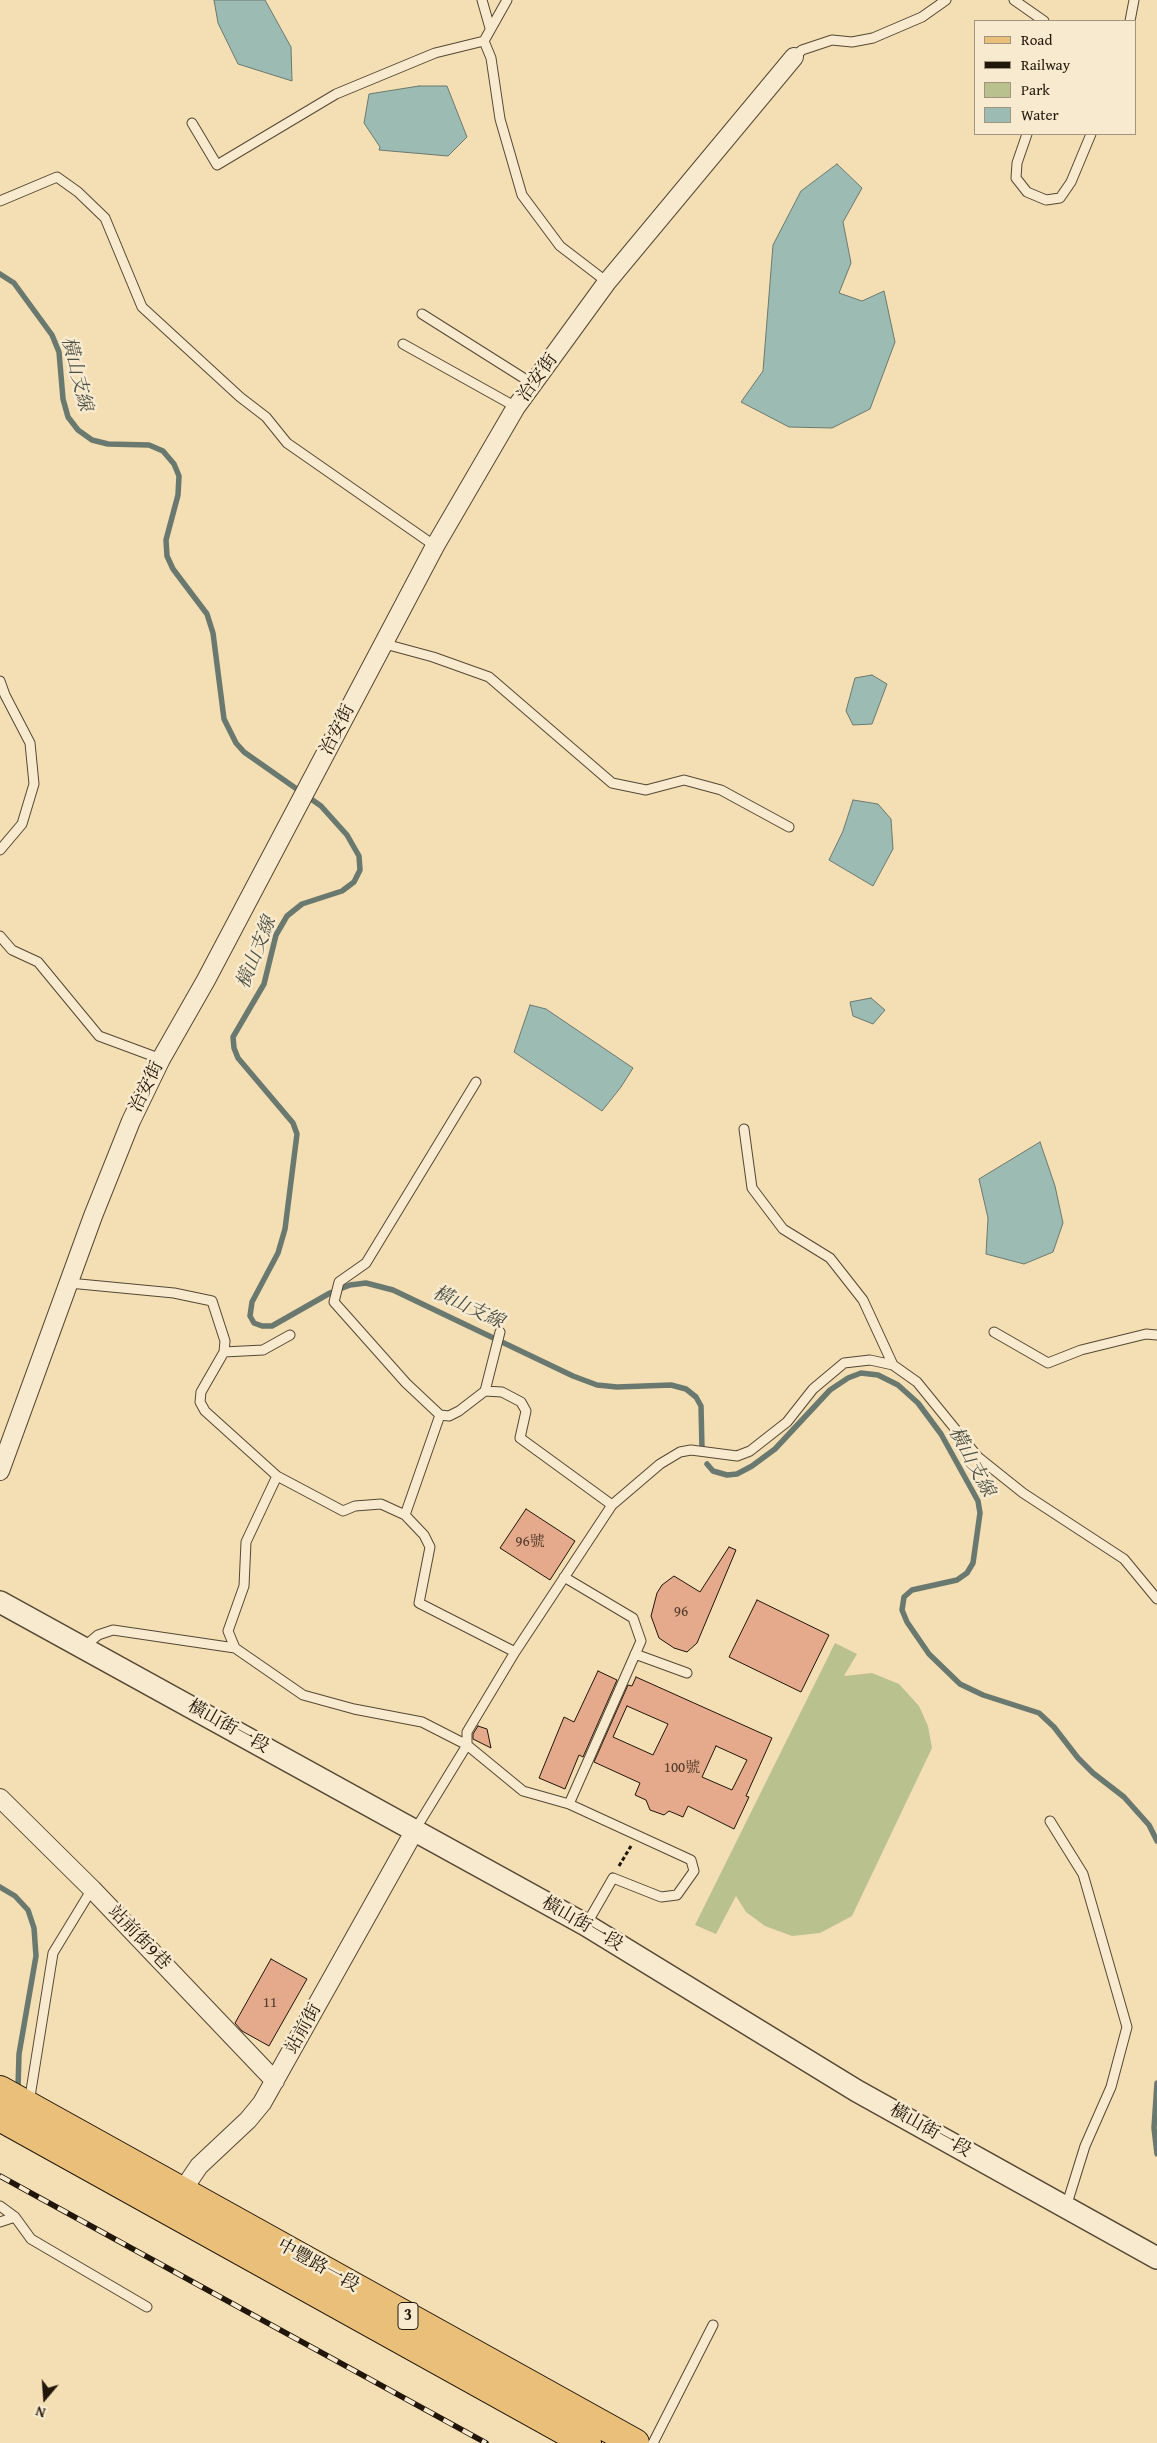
<!DOCTYPE html>
<html>
<head>
<meta charset="utf-8">
<style>
  body { margin:0 }
  #map { position:relative; width:1157px; height:2443px; overflow:hidden; background:#f4deb3; font-family:"Gentium Book Plus",serif }
  canvas { display:block }
  .legend { position:absolute; left:974px; top:20px; width:162px; height:115px; box-sizing:border-box; background:#f8eace; border:1px solid #a29580; margin:0; padding:6px 9px; list-style:none; font-size:15px; color:#20160a }
  .legend li { display:flex; align-items:center; gap:10px; height:25px }
  .legend b { width:25px; border:1px solid #a29580 }
  .north { position:absolute; left:20px; top:2373px; width:50px; height:50px; -webkit-text-stroke:4px #f8eace; paint-order:stroke; rotate:198deg; font-size:14px; font-weight:700; line-height:20px; text-align:center; color:#20160a }
  .north::after { content:''; display:block; margin:auto; width:18px; height:22px; background:#20160a; clip-path:polygon(50% 0,100% 100%,50% 72%,0 100%) }
</style>
</head>
<body>
<div id="map">
<canvas width="1157" height="2443"></canvas>
<ul class="legend">
<li><b style="height:6px;background:#eabf7a"></b>Road</li>
<li><b style="height:6px;background:#20160a"></b>Railway</li>
<li><b style="height:14px;background:#b9c28e"></b>Park</li>
<li><b style="height:14px;background:#9cbbb2"></b>Water</li>
</ul>
<div class="north">N</div>
</div>
<script>
const context = document.querySelector('canvas').getContext('2d');
context.lineJoin = 'round';
function fillPath(path, color) {
  context.fillStyle = color;
  context.fill(path, 'evenodd');
}
function shape(rows) {
  const path = new Path2D();
  for (const r of rows) {
    path.moveTo(r[0], r[1]);
    for (let i = 2; i < r.length; i += 2) path.lineTo(r[i], r[i + 1]);
  }
  return path;
}
function strokePath(path, color, width, dash) {
  context.strokeStyle = color;
  context.lineWidth = width;
  context.lineCap = dash ? 'butt' : 'round';
  context.setLineDash(dash || []);
  context.stroke(path);
}
function label(font, color, halo, rows, align = 'center') {
  context.font = font + ' "Gentium Book Plus","Noto Serif TC",serif';
  context.lineWidth = 5;
  context.setLineDash([]);
  context.textBaseline = 'middle';
  context.strokeStyle = halo;
  context.fillStyle = color;
  for (const [text, x, y, turn = 0] of rows) {
    context.save();
    context.translate(x, y);
    context.rotate((+turn || 0) * Math.PI / 180);
    context.textAlign = isNaN(turn) ? turn : align;
    if (halo) context.strokeText(text, 0, 0);
    context.fillText(text, 0, 0);
    context.restore();
  }
}
fillPath(shape([
  [835,1643,857,1654,844,1676,872,1673,899,1684,919,1706,928,1726,932,1748,852,1916,820,1933,792,1936,765,1926,746,1912,736,1896,716,1934,695,1925]
]), '#b9c28e');
const water = shape([
  [214,0,265,0,291,47,292,81,238,64,218,23,214,0],
  [419,86,447,86,467,137,448,156,379,150,380,147,364,123,369,94,419,86],
  [837,164,862,188,843,222,851,263,839,293,862,301,884,291,895,342,870,409,832,428,789,427,741,402,763,371,773,245,801,191,837,164],
  [872,675,887,684,872,724,853,725,846,711,855,678,872,675],
  [853,800,878,804,891,819,893,849,873,886,829,860,843,831,853,800],
  [871,998,885,1010,873,1024,853,1016,850,1002,871,998],
  [530,1005,546,1009,633,1068,621,1087,602,1111,514,1052,530,1005],
  [1040,1142,1055,1186,1063,1223,1053,1252,1024,1264,986,1254,988,1218,979,1179,1040,1142]
]);
fillPath(water, '#9cbbb2');
strokePath(water, '#6a796f', 1);
strokePath(shape([
  [0,274,14,283,52,335,59,352,63,399,68,417,78,430,92,440,108,444,149,445,163,451,174,464,179,476,178,495,166,540,167,556,173,569,207,614,213,633,224,719,236,743,244,752,321,806,347,835,359,856,360,870,354,882,342,891,302,904,287,916,276,935,264,984,233,1037,234,1048,238,1058,293,1123,297,1134,285,1229,278,1253,252,1302,250,1316,254,1323,262,1326,272,1326,330,1293,350,1285,366,1283,393,1290,573,1376,597,1385,617,1387,671,1385,686,1389,696,1397,701,1406,702,1449],
  [707,1464,713,1471,727,1475,737,1474,752,1466,775,1449,830,1390,848,1378,861,1373,878,1375,898,1385,918,1403,941,1434,978,1501,980,1513,973,1563,967,1573,957,1580,912,1590,904,1597,902,1610,907,1622,929,1654,960,1684,983,1695,1039,1713,1054,1727,1078,1758,1093,1773,1124,1797,1149,1825,1157,1841],
  [0,1887,15,1896,28,1910,34,1928,36,1956,19,2054,18,2088],
  [1157,2083,1154,2128,1157,2154]
]), '#6a796f', 5.5);
const building = shape([
  [526,1509,575,1541,550,1580,500,1548,526,1509],
  [729,1547,736,1550,697,1643,687,1652,674,1648,659,1638,651,1616,657,1593,662,1585,674,1576,700,1592,729,1547],
  [757,1600,829,1635,801,1692,729,1657,757,1600],
  [598,1671,617,1680,583,1757,579,1755,565,1789,539,1778,564,1717,574,1722,598,1671],
  [636,1677,772,1738,746,1796,749,1797,734,1829,688,1806,683,1817,669,1811,664,1815,650,1810,646,1800,635,1795,640,1783,594,1762,628,1685,632,1686,636,1677],
  [627,1706,668,1724,653,1755,613,1737,627,1706],
  [716,1746,747,1760,732,1790,702,1777,716,1746],
  [478,1726,487,1729,491,1748,473,1739,473,1734,478,1726],
  [271,1959,307,1979,269,2046,242,2031,235,2023,271,1959]
]);
fillPath(building, '#e5a98c');
strokePath(building, '#20160a', 1);
const service = shape([
  [482,0,490,28],
  [1014,0,1044,21],
  [1130,21,1134,0],
  [484,41,507,0],
  [794,57,802,50,832,40,852,42,873,38,922,17,946,0],
  [192,123,217,165,336,94,435,53,484,41,491,58,500,119,522,195,560,246,607,282],
  [1027,134,1017,163,1016,178,1027,192,1046,200,1060,198,1071,182,1091,134],
  [0,201,57,177,78,192,105,218,142,307,240,397,266,417,287,443,435,546],
  [422,314,533,384],
  [403,344,516,407],
  [385,644,433,657,489,677,612,783,646,790,684,780,721,790,789,827],
  [0,681,5,695,30,743,34,784,22,824,0,850],
  [0,936,12,950,38,962,99,1036,161,1059],
  [744,1129,752,1188,783,1229,830,1258,863,1300,893,1365],
  [69,1283,174,1293,212,1301,225,1341,224,1352,201,1392,200,1402,205,1411,277,1476,343,1511,355,1506,381,1504,405,1515,424,1535,430,1547,419,1603,515,1652],
  [994,1332,1048,1363,1081,1350,1146,1334,1157,1335],
  [224,1352,263,1350,290,1335],
  [485,1391,500,1332],
  [440,1415,406,1383,334,1302,339,1282,366,1263,476,1082],
  [277,1476,246,1542,244,1586,228,1631,235,1648,303,1695,354,1709,422,1722,467,1745,523,1791,569,1804,691,1860,694,1871,677,1895,661,1897,613,1878,586,1925],
  [405,1515,440,1415,449,1416,459,1411,485,1391,502,1392,521,1402,526,1411,520,1438,612,1505],
  [564,1577,633,1618,641,1641,569,1804],
  [84,1647,98,1635,113,1630,235,1648],
  [635,1654,687,1673],
  [1050,1821,1083,1874,1127,2027,1111,2087,1085,2146,1066,2207],
  [415,1830,467,1745,467,1732,515,1652,612,1505,660,1464,680,1452,691,1450,737,1456,750,1451,787,1422,813,1389,844,1363,870,1360,893,1365,917,1382,978,1457,1023,1493,1124,1559,1157,1599],
  [29,2103,53,1953,92,1889],
  [0,2206,15,2217],
  [0,2222,15,2217,31,2239,147,2307],
  [653,2443,713,2325]
]);
const minor = shape([
  [0,1471,93,1216,131,1121,161,1059,206,980,435,546,516,407,607,282,794,57],
  [0,1798,92,1889,275,2081],
  [176,2200,199,2166,248,2120,262,2103,415,1830]
]);
const tertiary = shape([
  [0,1602,586,1925,857,2091,1157,2258]
]);
const primary = shape([
  [0,2090,635,2443],
  [0,2117,587,2443]
]);
strokePath(service, '#554834', 11);
strokePath(minor, '#554834', 20);
strokePath(tertiary, '#554834', 24);
strokePath(primary, '#20160a', 30);
strokePath(shape([
  [619,1866,631,1846]
]), '#20160a', 3, [4, 2.5]);
strokePath(service, '#f8eace', 9);
strokePath(minor, '#f8eace', 18);
strokePath(tertiary, '#f8eace', 21);
strokePath(primary, '#eabf7a', 28);
const rail = shape([
  [0,2176,486,2443]
]);
strokePath(rail, '#20160a', 5.5);
strokePath(rail, '#f8eace', 4, [11]);
label('15px', '#513b2a', null, [
  ["96號",530,1542],
  ["96",681,1612],
  ["100號",682,1768],
  ["11",270,2003]
]);
for (const [x, y, w] of [
  [408,2316,20]
]) {
  const box = new Path2D();
  box.roundRect(x - w / 2, y - 13.5, w, 27, 4);
  context.fillStyle = '#f8eace';
  context.fill(box);
  strokePath(box, '#20160a', 1);
}
label('bold 16px', '#20160a', null, [
  ["3",408,2316]
]);
label('18px', '#20160a', '#f8eace', [
  ["治安街",538,378,-54],
  ["治安街",338,730,-63],
  ["治安街",147,1087,-64],
  ["橫山街一段",228,1727,29],
  ["橫山街一段",582,1924,30],
  ["站前街9巷",139,1938,46],
  ["站前街",304,2029,-61],
  ["橫山街一段",930,2131,29],
  ["中豐路一段",318,2266,29]
]);
label('italic 19px', '#4b5045', '#f8eace', [
  ["橫山支線",76,374,76],
  ["橫山支線",257,953,-68],
  ["橫山支線",468,1308,25],
  ["橫山支線",971,1462,62]
]);
</script>
</body>
</html>
